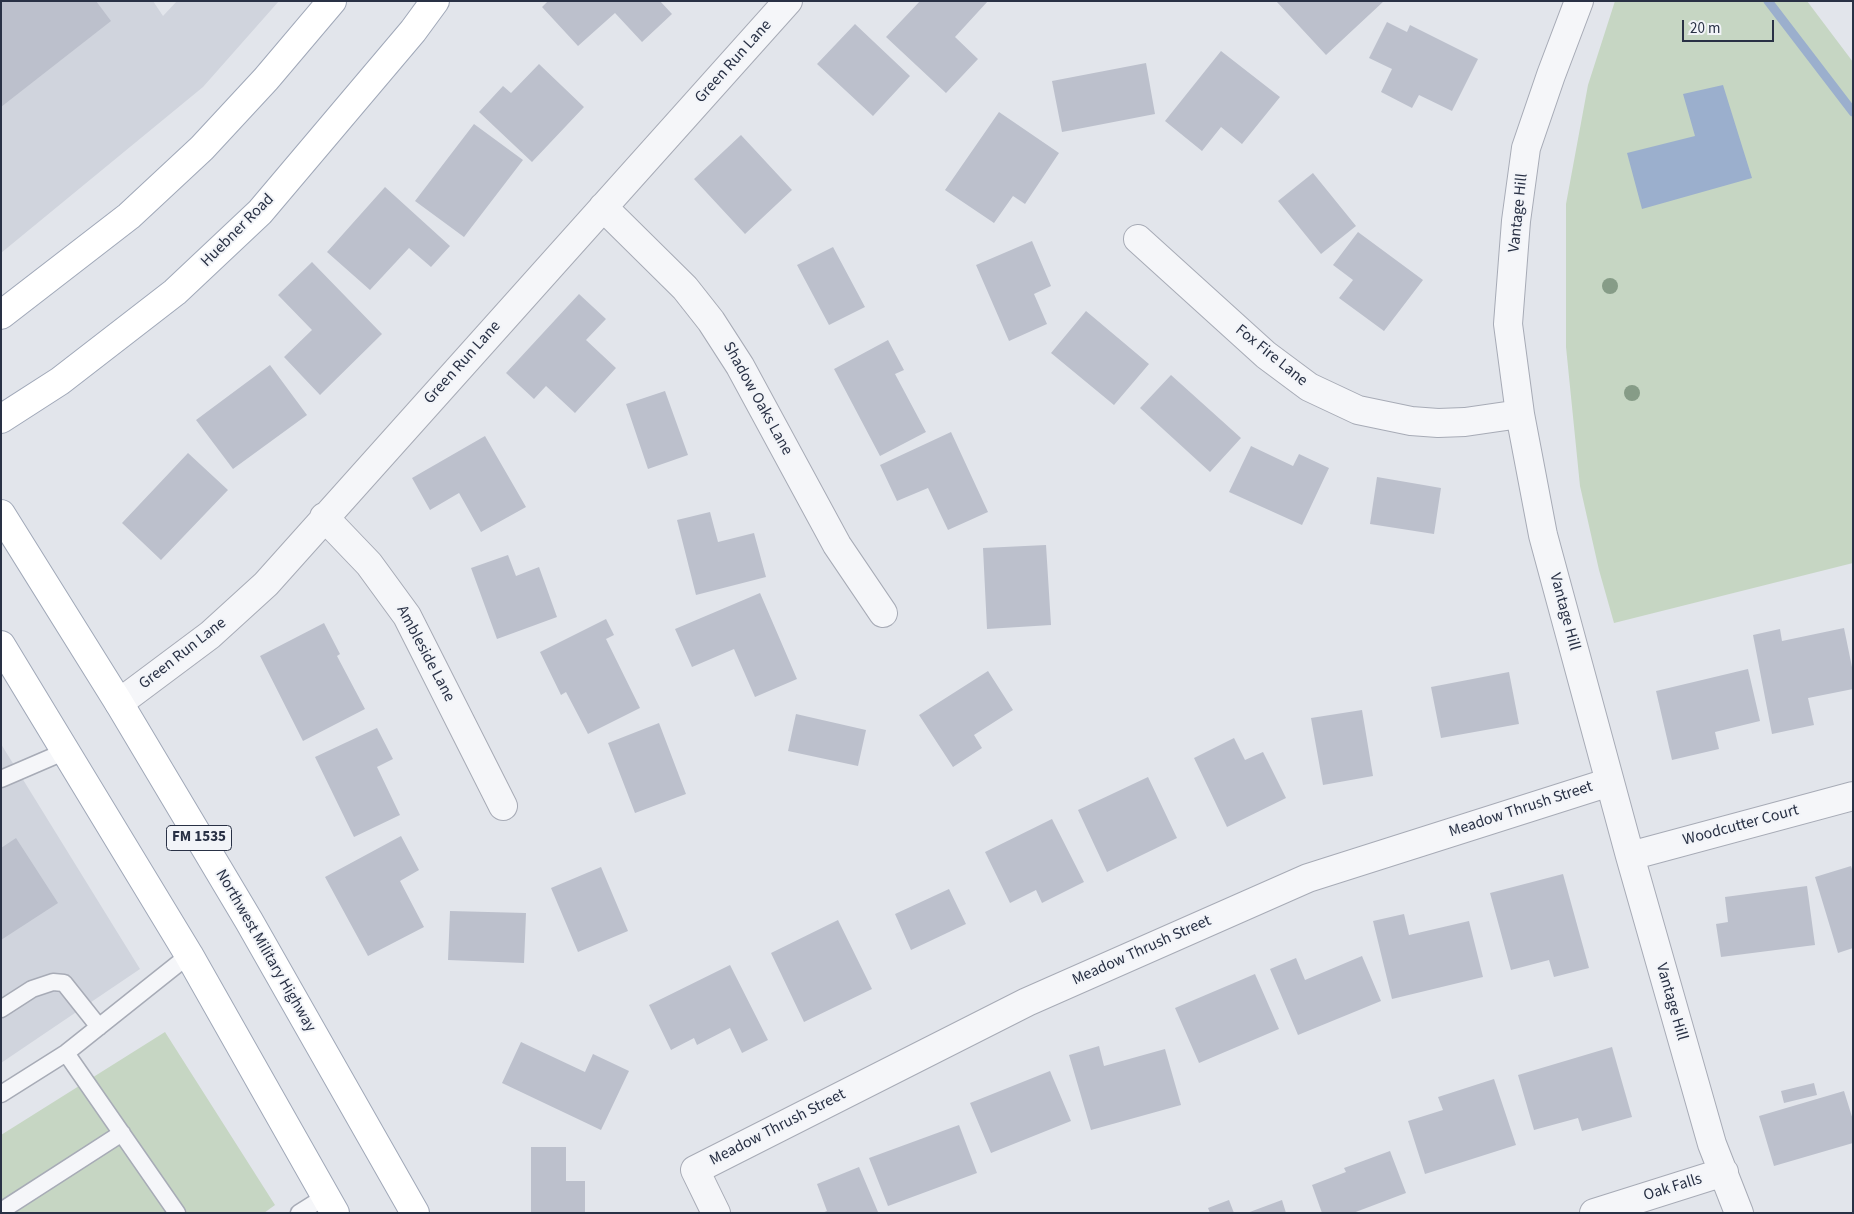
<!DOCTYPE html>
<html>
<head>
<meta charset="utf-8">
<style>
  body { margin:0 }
  #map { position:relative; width:1854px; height:1214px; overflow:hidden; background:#e2e5eb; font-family:"Source Sans 3",sans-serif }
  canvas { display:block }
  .frame { position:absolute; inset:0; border:2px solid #293145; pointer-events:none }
  .scale { position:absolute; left:1682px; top:20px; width:92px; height:22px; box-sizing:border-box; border:2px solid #293145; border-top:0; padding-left:6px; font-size:15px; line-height:18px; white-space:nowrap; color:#293145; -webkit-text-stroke:4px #f2f4f8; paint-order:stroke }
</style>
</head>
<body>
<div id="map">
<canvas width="1854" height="1214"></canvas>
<div class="frame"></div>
<div class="scale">20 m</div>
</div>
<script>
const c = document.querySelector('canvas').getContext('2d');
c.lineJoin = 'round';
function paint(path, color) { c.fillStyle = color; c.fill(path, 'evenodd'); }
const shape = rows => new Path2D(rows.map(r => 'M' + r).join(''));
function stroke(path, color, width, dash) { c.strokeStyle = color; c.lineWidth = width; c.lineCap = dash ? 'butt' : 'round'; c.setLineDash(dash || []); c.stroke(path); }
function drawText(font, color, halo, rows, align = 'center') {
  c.font = font + ' "Source Sans 3",sans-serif'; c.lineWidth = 4; c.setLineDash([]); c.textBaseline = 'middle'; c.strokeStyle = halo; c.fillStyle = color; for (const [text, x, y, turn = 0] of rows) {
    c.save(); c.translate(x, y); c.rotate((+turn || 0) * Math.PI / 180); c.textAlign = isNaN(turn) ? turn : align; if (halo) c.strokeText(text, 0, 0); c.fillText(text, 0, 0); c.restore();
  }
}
paint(shape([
  [1,1,153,1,163,16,177,1,279,1,203,87,1,253],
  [1,744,140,969,1,1063]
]), '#d0d4dd');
paint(shape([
  [1615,1,1807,1,1853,62,1853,563,1614,623,1599,570,1580,486,1566,347,1566,204,1588,85],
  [165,1032,275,1205,264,1213,1,1213,1,1135]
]), '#c6d6c3');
paint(shape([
  [1723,85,1752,178,1642,209,1627,153,1695,136,1683,94]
]), '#9bafcd');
stroke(shape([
  [1768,1,1853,112]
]), '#9bafcd', 9);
paint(shape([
  [1,1,96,1,111,21,1,107],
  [548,1,660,1,672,14,642,42,615,13,578,46,542,7],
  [920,1,988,1,955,37,978,59,946,93,886,37],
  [1276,1,1384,1,1326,55],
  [1387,22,1407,32,1410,25,1478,59,1452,111,1419,95,1412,108,1381,92,1392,69,1369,58],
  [855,24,910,76,873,116,817,64],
  [1221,51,1280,97,1242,144,1221,127,1202,151,1165,121],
  [1146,63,1155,114,1062,132,1052,81],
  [539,64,584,107,532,162,479,112,503,86,511,93],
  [999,112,1059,153,1025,204,1013,196,994,223,945,190],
  [474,124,523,160,464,237,415,201],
  [741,135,792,190,745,234,694,179],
  [1313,173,1356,226,1321,254,1278,201],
  [385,187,450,246,431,267,409,248,370,290,327,252],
  [1358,232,1423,280,1384,331,1339,298,1353,280,1333,265],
  [1032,241,1051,286,1034,294,1047,324,1009,341,976,265],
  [833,247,865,307,829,325,797,265],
  [312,262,382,334,320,395,284,357,312,330,278,295],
  [579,294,606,319,586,340,616,368,575,413,546,386,534,399,506,373],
  [1086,311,1149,364,1114,405,1051,353],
  [888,340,904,370,895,374,926,432,880,456,834,369],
  [270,365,307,415,233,469,196,420],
  [1171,375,1241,438,1210,472,1140,408],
  [665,391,688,455,648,469,626,404],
  [951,432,988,512,948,530,928,488,897,501,880,465],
  [485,436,526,507,481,532,459,493,430,510,412,478],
  [1251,446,1293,466,1299,454,1329,468,1302,525,1229,492],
  [188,453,228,490,161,560,122,523],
  [1377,477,1441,488,1434,534,1370,524],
  [710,512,718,542,754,533,766,577,696,595,677,520],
  [1046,545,1051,625,987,629,983,548],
  [508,555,516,576,539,567,557,617,497,639,471,568],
  [760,593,797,679,755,697,734,649,692,667,675,629],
  [606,619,614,635,606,639,640,708,588,734,566,692,561,695,540,652],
  [324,623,340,654,337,656,365,709,303,741,260,656],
  [1844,628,1853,672,1853,689,1808,698,1814,725,1772,734,1753,635,1780,629,1782,641],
  [1748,669,1760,721,1715,732,1719,749,1672,760,1656,691],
  [988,671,1013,710,974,735,982,748,953,767,919,715],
  [1509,672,1519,724,1441,738,1431,687],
  [1362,710,1373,776,1323,785,1311,718],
  [796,714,866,730,858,766,788,751],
  [659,723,686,794,635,813,608,743],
  [377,728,393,759,377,767,400,815,354,837,315,757],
  [1234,738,1245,760,1263,752,1286,798,1227,827,1194,758],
  [1148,777,1177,838,1107,872,1078,810],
  [1052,819,1084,882,1042,903,1036,890,1010,903,985,852],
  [401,836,419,870,400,881,424,927,368,956,325,877],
  [16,838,58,903,1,940,1,848],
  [1851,866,1853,872,1853,948,1838,953,1815,877],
  [601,867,628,931,578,952,551,888],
  [1563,874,1589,968,1554,977,1549,960,1511,970,1490,893],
  [1807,886,1815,945,1721,957,1716,924,1728,922,1725,897],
  [949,889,966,924,911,950,895,914],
  [450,911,526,913,524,963,448,960],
  [1404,914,1409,935,1469,921,1483,977,1392,999,1373,921],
  [838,920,872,989,804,1022,771,953],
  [1362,956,1381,1001,1298,1035,1270,969,1296,958,1305,980],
  [730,965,768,1040,742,1053,730,1028,697,1045,694,1038,671,1050,649,1005],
  [1255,974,1279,1029,1199,1063,1175,1008],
  [521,1042,585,1072,593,1054,629,1071,601,1130,502,1083],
  [1099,1046,1104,1066,1165,1049,1181,1105,1091,1130,1069,1055],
  [1612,1047,1632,1117,1582,1131,1578,1118,1534,1130,1518,1075],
  [1050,1071,1071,1121,991,1153,970,1103],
  [1494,1079,1516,1145,1425,1174,1408,1121,1443,1110,1438,1097],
  [1814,1083,1817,1095,1784,1103,1781,1091],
  [1844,1091,1853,1120,1853,1143,1774,1166,1759,1116],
  [959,1125,977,1173,888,1206,869,1158],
  [531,1147,566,1147,566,1181,585,1181,585,1213,531,1213],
  [1390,1151,1406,1193,1353,1213,1322,1213,1312,1185,1346,1172,1344,1168],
  [859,1167,878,1212,822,1213,827,1211,817,1184],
  [1229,1200,1234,1213,1210,1213,1208,1208],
  [1282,1200,1286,1213,1247,1213]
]), '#bcc0cc');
const lane = shape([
  [1,779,66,751],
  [1,1009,32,989,53,982,64,983,99,1027],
  [66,1053,177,1213],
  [1,1094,66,1053,189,955],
  [1,1211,122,1133],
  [299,1213,326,1196]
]);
const street = shape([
  [1579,1,1551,75,1526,148,1516,221,1508,324,1520,414,1543,535,1630,856,1712,1144,1739,1213],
  [603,207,685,288,711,321,740,366,837,545,883,613],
  [1138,239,1266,355,1309,387,1358,410,1411,421,1438,423,1465,422,1520,414],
  [324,517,369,564,407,616,503,806],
  [119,703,210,635,266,584,788,1],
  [1630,856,1853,796],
  [716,1213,695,1170,1027,1002,1308,878,1610,782],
  [1594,1213,1724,1172]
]);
const primary = shape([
  [1,315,129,216,202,148,266,79,332,1],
  [1,419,60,381,175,292,260,212,413,31,435,1],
  [1,514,119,703,249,921,415,1213],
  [1,645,189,955,335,1213]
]);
stroke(lane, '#a7abb6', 19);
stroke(street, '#a7abb6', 30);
stroke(primary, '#a0a8b8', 30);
stroke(lane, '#f5f6f9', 16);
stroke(street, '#f5f6f9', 28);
stroke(primary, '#fff', 28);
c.fillStyle = '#869c87';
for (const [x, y] of [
  [1610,286],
  [1632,393]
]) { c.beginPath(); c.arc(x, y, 8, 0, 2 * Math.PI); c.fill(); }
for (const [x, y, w] of [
  [199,838,65]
]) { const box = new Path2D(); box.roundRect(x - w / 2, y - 12.5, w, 25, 4); c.fillStyle = '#f2f4f8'; c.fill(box); stroke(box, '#293145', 1); }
drawText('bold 15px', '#293145', null, [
  ["FM 1535",199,838]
]);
drawText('16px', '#293145', '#f2f4f8', [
  ["Green Run Lane",734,62,-48],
  ["Vantage Hill",1519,213,-84],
  ["Huebner Road",238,231,-45],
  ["Fox Fire Lane",1271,356,39],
  ["Green Run Lane",463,363,-48],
  ["Shadow Oaks Lane",757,399,61],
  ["Vantage Hill",1564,612,75],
  ["Green Run Lane",183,654,-38],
  ["Ambleside Lane",425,654,62],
  ["Meadow Thrush Street",1521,810,-18],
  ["Woodcutter Court",1741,826,-15],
  ["Northwest Military Highway",265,951,60],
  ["Meadow Thrush Street",1142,951,-24],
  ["Vantage Hill",1671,1002,74],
  ["Meadow Thrush Street",778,1128,-27],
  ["Oak Falls",1673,1188,-17]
]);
</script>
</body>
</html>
